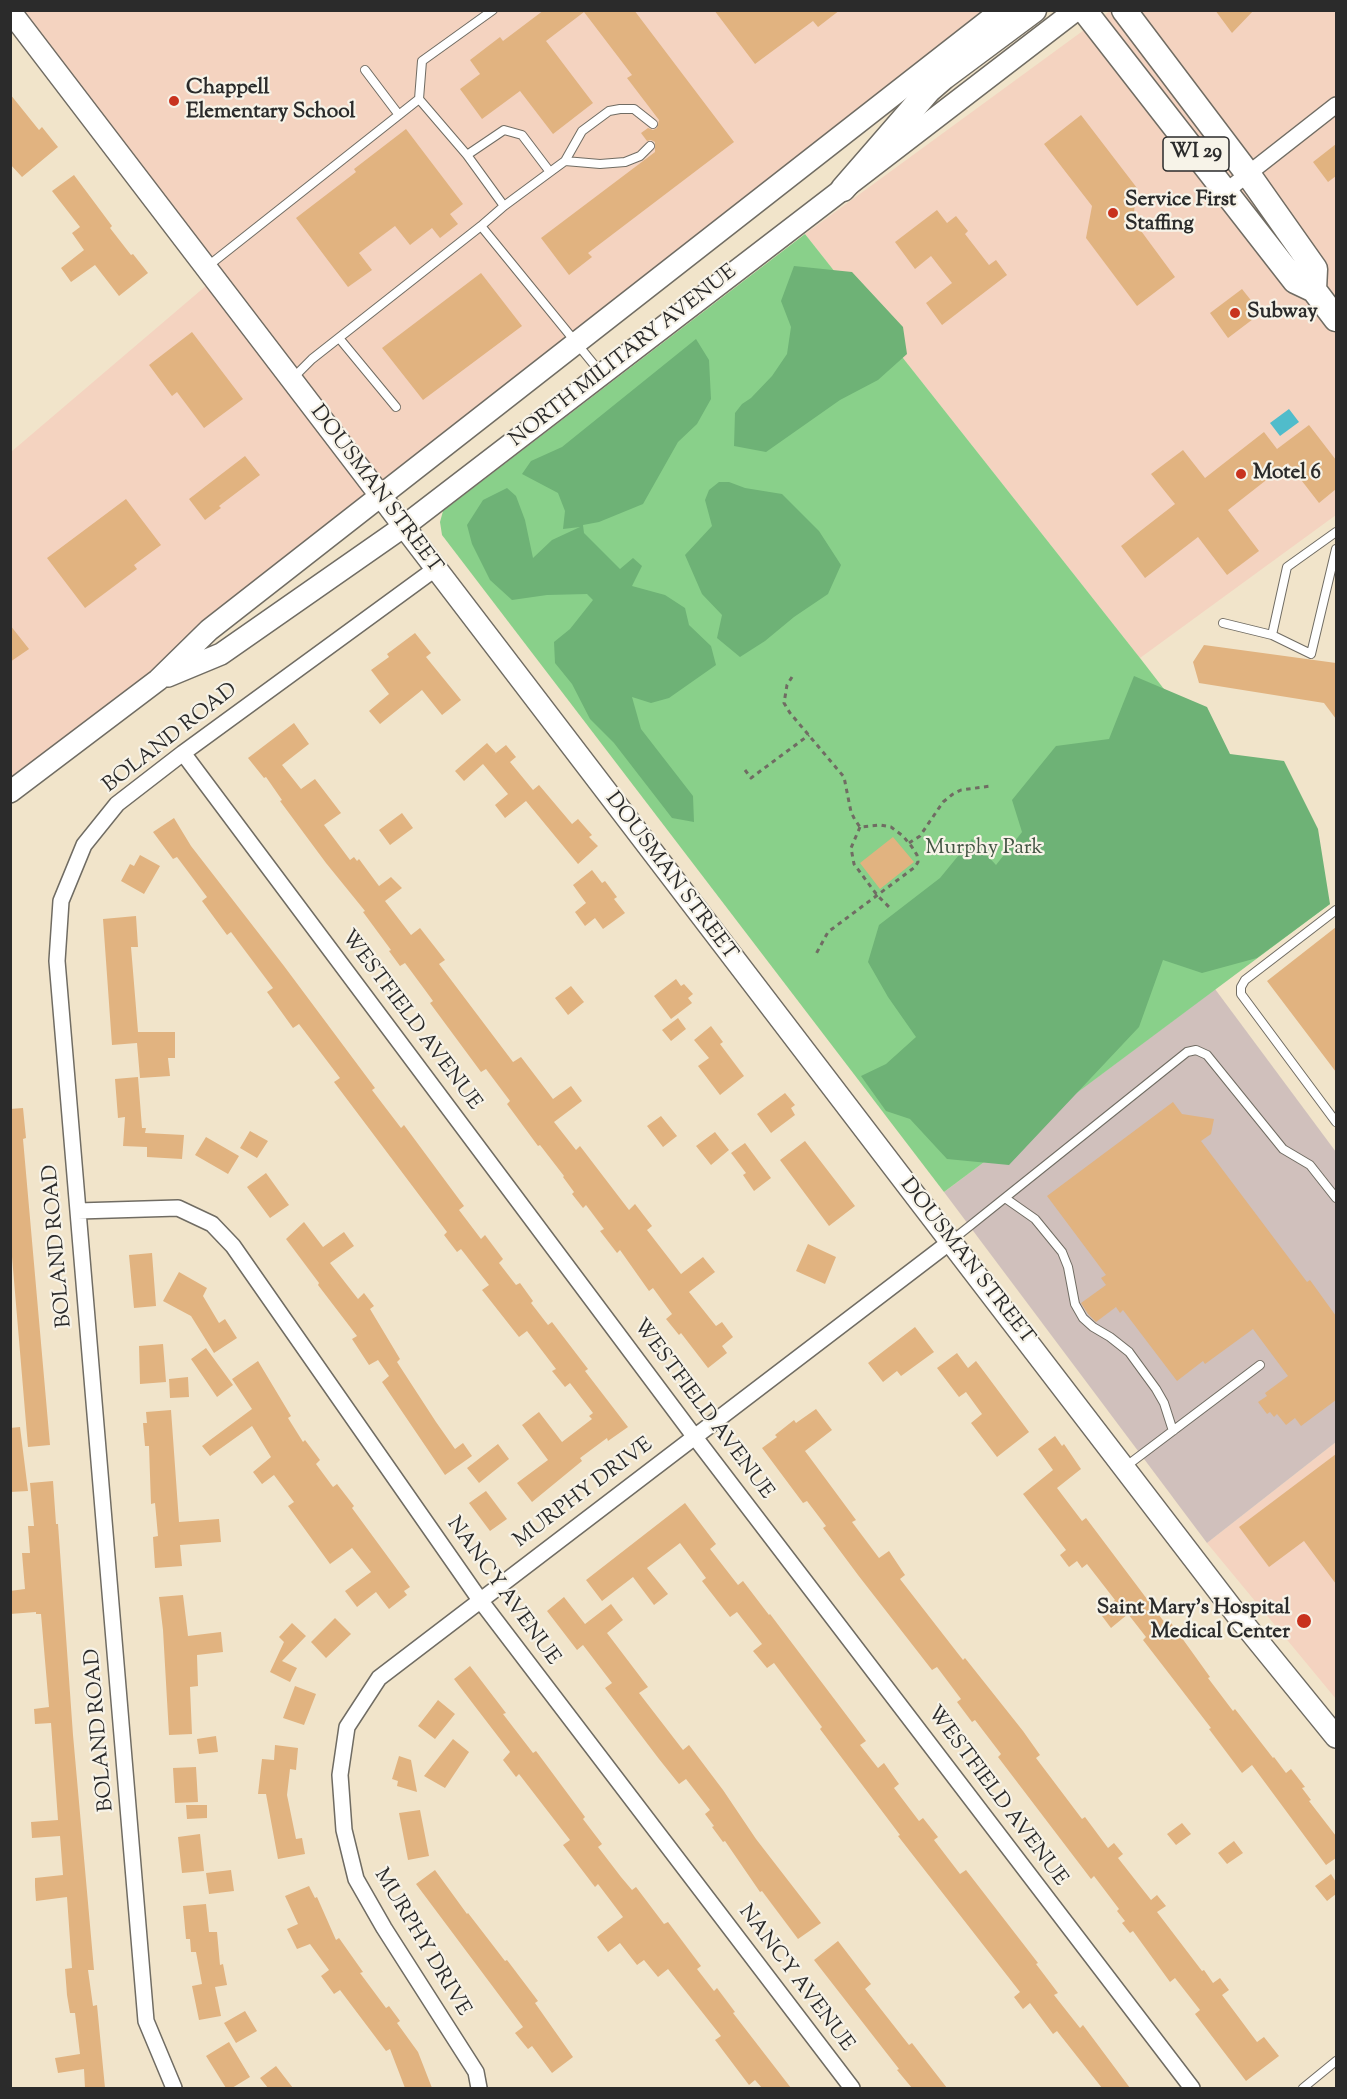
<!DOCTYPE html>
<html>
<head>
<meta charset="utf-8">
<style>
  body { margin:0 }
  #map { position:relative; width:1347px; height:2099px; overflow:hidden; background:#f1e4ca; font-family:"Sorts Mill Goudy",serif }
  canvas { display:block }
  .frame { position:absolute; inset:0; border:12px solid #2b2b2b; pointer-events:none }
</style>
</head>
<body>
<div id="map">
<canvas width="1347" height="2099"></canvas>
<div class="frame"></div>
</div>
<script>
const c = document.querySelector('canvas').getContext('2d');
c.lineJoin = 'round';
function paint(path, color) { c.fillStyle = color; c.fill(path, 'evenodd'); }
const shape = rows => new Path2D(rows.map(r => 'M' + r).join(''));
function stroke(path, color, width, dash) { c.strokeStyle = color; c.lineWidth = width; c.lineCap = dash ? 'butt' : 'round'; c.setLineDash(dash || []); c.stroke(path); }
function drawText(font, color, halo, rows, align = 'center') {
  c.font = font + ' "Sorts Mill Goudy",serif'; c.lineWidth = 4.5; c.setLineDash([]); c.textBaseline = 'middle'; c.strokeStyle = halo; c.fillStyle = color; for (const [text, x, y, turn = 0] of rows) {
    c.save(); c.translate(x, y); c.rotate((+turn || 0) * Math.PI / 180); c.textAlign = isNaN(turn) ? turn : align; if (halo) c.strokeText(text, 0, 0); c.fillText(text, 0, 0); c.restore();
  }
}
paint(shape([
  [11,11,1002,11,11,792,11,452,214,279],
  [1110,11,1336,11,1336,515,1140,658,805,234],
  [1336,1442,1336,1699,1207,1543]
]), '#f4d3c0');
paint(shape([
  [1215,989,1336,1152,1336,1442,1207,1543,944,1192]
]), '#d0c0bc');
paint(shape([
  [805,234,1140,658,1330,904,944,1192,442,535,440,522,443,511]
]), '#89d08a');
paint(shape([
  [794,266,852,272,903,327,907,354,878,380,840,400,766,452,734,446,735,413,742,404,751,398,772,376,787,354,791,327,781,301],
  [696,339,709,360,711,399,697,424,678,442,643,504,599,522,583,525,584,533,620,569,633,558,642,566,632,586,665,595,685,608,689,625,711,646,716,665,669,698,651,703,632,697,641,729,693,796,694,822,672,818,614,743,590,719,572,684,555,663,554,642,570,629,593,600,587,594,547,595,512,600,490,580,472,544,467,525,483,500,507,488,516,496,525,520,533,558,552,540,580,527,563,529,565,511,558,493,522,474,531,461,562,447],
  [719,482,729,482,745,488,782,494,819,531,841,565,828,594,794,617,765,641,740,657,717,638,722,615,702,594,685,555,712,526,705,500,709,490],
  [1134,676,1207,707,1230,754,1284,761,1318,829,1330,904,1257,958,1202,973,1163,960,1139,1027,1009,1165,947,1159,910,1119,886,1111,861,1076,886,1064,916,1037,888,997,868,962,879,925,940,878,972,839,996,865,1022,832,1012,800,1056,746,1109,739]
]), '#6eb276');
paint(shape([
  [1289,409,1299,422,1280,436,1270,423]
]), '#50bccb');
paint(shape([
  [544,10,634,10,734,142,588,253,592,257,569,275,541,238,655,152,655,142,651,140,647,141,641,133,648,128,653,130,657,128,659,120,627,78,632,75,584,12,546,41,593,103,553,134,520,91,482,119,460,89,480,74,470,60,500,37,503,41],
  [714,10,840,10,818,27,813,21,755,64],
  [1215,10,1254,10,1232,33],
  [10,94,39,130,42,127,58,147,22,177,10,164],
  [1081,115,1137,188,1133,220,1175,277,1137,306,1086,238,1092,206,1044,144],
  [406,129,463,204,450,214,458,224,440,238,432,228,410,245,395,226,359,253,372,270,348,287,296,218,356,172,354,169],
  [1336,144,1336,176,1328,182,1313,162],
  [74,175,112,226,110,228,131,255,133,254,148,273,119,296,95,265,71,282,61,268,84,250,72,233,80,227,52,191],
  [937,210,947,223,956,216,968,231,965,234,989,265,996,260,1007,275,942,325,926,303,952,283,931,256,915,269,895,242],
  [481,273,522,326,423,400,382,348],
  [1242,289,1261,313,1228,338,1210,313],
  [192,332,243,399,204,428,177,392,172,396,149,365],
  [1309,425,1336,460,1336,489,1319,503,1288,463,1228,510,1259,551,1227,575,1198,537,1145,578,1121,546,1175,504,1151,474,1183,450,1205,478,1264,432,1277,449],
  [245,456,260,475,219,506,221,508,205,520,189,499],
  [126,499,161,545,134,565,137,569,85,608,47,558],
  [10,625,29,649,10,662],
  [415,633,431,653,426,657,461,700,442,715,422,690,380,724,369,711,389,694,371,670,389,657,387,654],
  [1204,645,1336,663,1336,719,1324,703,1199,683,1193,662],
  [294,723,309,744,282,765,301,789,315,779,341,813,324,825,350,860,354,857,357,861,359,859,379,886,391,877,402,888,385,901,411,935,420,928,445,960,439,964,513,1062,521,1057,553,1099,571,1086,582,1101,554,1122,576,1150,580,1146,629,1210,635,1204,652,1226,647,1230,681,1274,703,1257,715,1272,689,1292,716,1326,722,1322,733,1337,722,1346,727,1353,708,1368,681,1333,679,1335,666,1319,672,1314,653,1288,649,1291,620,1250,617,1253,600,1231,604,1229,586,1205,583,1208,572,1194,574,1192,563,1177,564,1176,540,1145,538,1146,507,1104,510,1101,486,1069,481,1072,430,1003,433,1001,425,990,405,963,400,966,389,951,391,950,363,912,365,911,326,863,280,801,282,800,266,777,264,778,248,758],
  [487,743,496,753,492,756,506,745,516,757,510,762,533,790,539,785,572,824,578,819,592,835,589,837,598,846,578,864,526,801,505,818,495,805,508,794,483,764,464,781,455,771],
  [402,813,413,828,390,845,379,830],
  [174,818,191,846,284,966,375,1088,372,1090,401,1128,404,1125,464,1206,459,1210,481,1239,485,1235,503,1259,499,1263,516,1285,520,1283,533,1301,531,1303,548,1325,552,1322,588,1369,585,1371,628,1427,608,1441,607,1438,580,1458,582,1461,532,1502,517,1483,548,1460,522,1425,539,1412,562,1442,592,1419,589,1416,593,1413,570,1383,565,1387,552,1371,556,1369,527,1331,519,1337,482,1290,489,1285,461,1249,457,1252,444,1235,447,1232,334,1082,340,1078,299,1024,293,1028,267,992,273,988,231,932,227,935,202,901,207,897,177,857,173,859,153,832],
  [893,837,914,862,880,889,860,863],
  [140,855,160,866,144,894,121,881,130,864,134,866],
  [592,870,602,883,605,881,617,897,614,899,625,913,603,929,595,918,585,926,575,912,586,903,573,885],
  [136,916,138,947,131,947,138,1032,175,1032,175,1058,168,1058,170,1076,140,1078,137,1043,112,1045,103,919],
  [1336,927,1336,1072,1267,981],
  [676,979,681,986,684,984,693,994,688,998,692,1003,671,1019,654,996],
  [571,986,584,1002,568,1015,555,998],
  [678,1018,686,1029,671,1041,662,1030],
  [711,1026,723,1042,720,1044,744,1076,720,1095,698,1066,709,1058,694,1040],
  [138,1077,142,1128,146,1128,145,1133,184,1135,182,1159,147,1157,147,1147,123,1146,125,1117,118,1118,115,1079],
  [785,1093,795,1105,791,1108,795,1115,771,1133,757,1114],
  [1173,1102,1182,1114,1214,1119,1211,1134,1201,1141,1307,1282,1310,1280,1336,1316,1336,1400,1301,1426,1295,1418,1286,1425,1277,1414,1274,1417,1270,1412,1267,1414,1258,1402,1267,1396,1265,1393,1288,1376,1253,1329,1205,1364,1203,1361,1177,1381,1123,1310,1120,1313,1116,1307,1096,1322,1088,1314,1081,1303,1106,1285,1101,1278,1106,1275,1047,1196],
  [23,1108,26,1138,23,1139,50,1445,28,1447,10,1233,10,1109],
  [661,1116,677,1136,663,1147,647,1126],
  [250,1131,268,1141,257,1158,240,1148],
  [715,1132,729,1150,711,1165,696,1146],
  [206,1137,239,1156,228,1174,195,1155],
  [805,1141,855,1206,829,1226,780,1160],
  [745,1143,771,1178,754,1191,743,1175,746,1173,731,1153],
  [266,1173,289,1205,270,1218,247,1187],
  [304,1222,323,1247,344,1232,354,1246,330,1263,358,1299,364,1293,374,1306,370,1309,400,1359,397,1362,436,1422,455,1449,463,1443,472,1456,445,1475,382,1382,389,1376,378,1360,369,1365,352,1339,357,1336,318,1285,319,1283,286,1239],
  [808,1244,836,1257,825,1284,796,1271],
  [152,1253,156,1306,134,1308,129,1255],
  [179,1272,207,1288,203,1296,219,1323,225,1319,237,1338,214,1353,191,1316,163,1301],
  [915,1327,934,1352,901,1376,897,1371,883,1382,868,1363],
  [163,1344,166,1382,140,1384,139,1346],
  [206,1348,233,1385,217,1397,191,1359],
  [957,1353,968,1368,976,1361,1029,1432,997,1457,971,1423,982,1414,966,1392,959,1397,937,1368],
  [258,1361,291,1416,288,1418,303,1442,305,1440,320,1460,316,1464,333,1487,337,1484,354,1506,352,1508,410,1587,404,1591,407,1595,389,1609,376,1592,357,1607,345,1591,371,1572,352,1548,330,1564,288,1506,294,1502,274,1475,262,1484,253,1472,271,1457,252,1426,210,1456,202,1446,252,1409,232,1379],
  [188,1377,189,1397,170,1398,169,1379],
  [816,1409,832,1430,805,1451,856,1520,852,1522,879,1558,889,1551,905,1575,900,1579,963,1660,965,1658,1023,1731,1040,1755,1036,1758,1082,1819,1085,1817,1108,1848,1114,1843,1123,1854,1118,1858,1151,1900,1157,1895,1166,1906,1157,1912,1202,1971,1204,1970,1213,1983,1220,1978,1229,1990,1222,1995,1257,2042,1264,2037,1279,2056,1246,2081,1195,2014,1200,2010,1175,1978,1170,1982,1133,1931,1130,1933,1122,1923,1125,1921,1117,1911,1119,1909,1094,1876,1091,1879,998,1757,1001,1754,975,1720,972,1722,957,1702,961,1699,937,1667,932,1670,858,1575,823,1528,826,1526,807,1501,803,1503,762,1448,777,1437,775,1435,794,1420,796,1423],
  [171,1410,179,1522,219,1519,221,1542,180,1545,182,1566,155,1568,153,1537,158,1536,155,1503,151,1504,149,1446,145,1446,143,1423,147,1423,146,1412],
  [20,1427,28,1491,10,1492,10,1428],
  [1055,1436,1062,1446,1064,1444,1081,1469,1057,1488,1082,1521,1086,1518,1165,1623,1169,1620,1210,1677,1208,1678,1233,1711,1235,1709,1273,1758,1274,1757,1286,1773,1291,1769,1305,1787,1302,1788,1311,1800,1309,1801,1336,1836,1336,1858,1326,1865,1252,1765,1242,1773,1209,1729,1211,1728,1143,1640,1146,1637,1128,1614,1111,1628,1099,1612,1115,1600,1087,1564,1082,1568,1077,1561,1069,1567,1060,1555,1066,1550,1023,1494,1053,1470,1038,1449],
  [498,1444,509,1459,479,1483,467,1468],
  [1336,1454,1336,1584,1304,1541,1269,1567,1239,1527],
  [53,1481,56,1524,58,1524,73,1735,94,1970,88,1970,93,2006,97,2005,105,2088,85,2088,84,2069,58,2073,55,2058,80,2054,75,2013,70,2013,67,1995,65,1969,72,1968,67,1897,36,1901,35,1886,35,1878,63,1875,60,1836,32,1838,31,1822,58,1820,51,1723,35,1724,34,1709,49,1707,41,1614,36,1614,36,1612,10,1614,10,1591,25,1589,22,1553,30,1553,28,1526,34,1526,30,1483],
  [486,1491,507,1519,490,1531,469,1503],
  [685,1503,716,1544,710,1549,738,1585,743,1581,769,1615,770,1614,866,1741,860,1745,878,1768,884,1763,899,1784,894,1788,919,1821,923,1818,938,1837,934,1840,960,1874,966,1870,1038,1963,1036,1964,1058,1993,1054,1995,1080,2028,1083,2025,1130,2088,1102,2088,1057,2031,1053,2034,1030,2003,1023,2009,1014,1997,1020,1992,898,1836,900,1835,820,1729,822,1727,774,1663,767,1668,753,1651,762,1644,737,1612,730,1617,702,1581,706,1578,680,1543,647,1568,668,1594,654,1605,633,1577,602,1601,586,1580],
  [183,1595,188,1636,221,1632,223,1652,197,1655,198,1686,190,1687,192,1734,169,1735,163,1630,159,1597],
  [564,1597,585,1624,611,1604,623,1620,607,1633,648,1687,639,1693,683,1750,689,1745,723,1790,756,1839,821,1923,798,1939,762,1891,760,1892,725,1841,723,1842,712,1827,714,1826,705,1814,710,1810,686,1779,679,1784,659,1759,605,1688,612,1683,583,1645,577,1650,547,1611],
  [335,1618,351,1634,326,1658,311,1642],
  [292,1623,306,1636,282,1661,297,1668,290,1682,270,1672,284,1642,279,1637],
  [470,1666,506,1713,503,1714,533,1753,536,1751,585,1817,583,1819,602,1844,598,1847,621,1877,632,1890,636,1887,664,1924,668,1922,701,1966,697,1969,714,1991,717,1988,735,2012,733,2013,791,2088,762,2088,755,2080,749,2085,715,2040,721,2036,668,1969,658,1977,644,1960,637,1965,620,1943,608,1952,597,1937,623,1917,598,1884,595,1887,563,1845,570,1840,519,1774,516,1777,503,1760,510,1752,454,1679],
  [295,1686,316,1694,304,1725,283,1718],
  [438,1700,455,1714,435,1739,418,1726],
  [216,1736,218,1752,199,1754,197,1739],
  [453,1739,469,1752,445,1788,424,1776],
  [275,1745,298,1748,296,1770,290,1769,287,1795,296,1839,302,1838,305,1854,278,1859,266,1794,258,1794,262,1759,274,1760],
  [399,1756,411,1760,417,1792,397,1786,398,1781,392,1779],
  [196,1767,198,1802,175,1803,173,1768],
  [186,1805,207,1805,207,1818,187,1819],
  [420,1810,429,1856,408,1860,399,1813],
  [1182,1823,1191,1834,1176,1845,1167,1834],
  [200,1834,204,1871,182,1873,178,1837],
  [1234,1841,1243,1853,1227,1864,1218,1853],
  [231,1870,234,1891,209,1894,206,1873],
  [435,1870,467,1914,468,1913,505,1961,507,1960,538,2001,535,2003,573,2057,552,2073,532,2046,528,2049,515,2033,523,2027,416,1884],
  [1331,1874,1336,1882,1336,1894,1327,1901,1315,1886],
  [309,1886,315,1898,317,1897,336,1940,339,1938,363,1972,360,1973,386,2008,389,2006,400,2021,397,2023,418,2052,432,2088,405,2088,390,2049,386,2051,340,1990,334,1994,321,1976,329,1970,310,1944,297,1949,287,1929,298,1924,285,1896],
  [206,1904,209,1932,217,1932,220,1965,223,1964,227,1985,215,1987,221,2016,199,2020,192,1986,202,1984,196,1952,191,1952,190,1939,186,1939,183,1906],
  [838,1941,871,1984,865,1989,909,2045,912,2043,947,2088,912,2088,897,2070,899,2069,814,1960],
  [245,2011,257,2031,236,2043,224,2023],
  [229,2042,250,2077,232,2088,226,2088,206,2056],
  [276,2066,293,2088,268,2088,260,2078]
]), '#e1b380');
const lane = shape([
  [365,70,399,115],
  [419,99,422,61,493,10],
  [467,155,504,130,522,135,550,172,504,206],
  [565,161,600,164,625,162,640,156,650,146],
  [550,172,565,161,582,131,609,111,620,109,634,109,653,124],
  [208,266,419,99,467,155,504,206,481,226],
  [339,338,396,407],
  [292,379,312,359,481,226,600,372],
  [1336,532,1287,567,1272,635,1311,654,1336,549],
  [1223,623,1272,635],
  [1336,910,1245,980,1241,987,1241,994,1336,1122],
  [1005,1198,1035,1219,1062,1252,1068,1267,1075,1304,1083,1318,1093,1327,1110,1337,1129,1352,1156,1389,1164,1403,1173,1431],
  [951,1241,1187,1052,1196,1050,1207,1055,1283,1149,1310,1165,1336,1198],
  [1125,1467,1260,1365],
  [1303,2088,1336,2061]
]);
const street = shape([
  [1225,192,1336,105],
  [183,753,694,1436,1192,2088],
  [78,1211,178,1208,212,1224,233,1246,480,1600,852,2088],
  [174,2088,146,2021,57,961,61,901,84,845,117,804,183,753,435,569],
  [479,2088,476,2072,384,1928,356,1879,344,1830,340,1775,347,1727,379,1678,950,1242]
]);
const secondary = shape([
  [10,11,924,1207,1240,1619,1336,1737],
  [168,676,221,654,403,527,1076,10],
  [10,792,158,680,209,630,1002,10]
]);
const primary = shape([
  [1084,10,1295,281,1314,290,1336,319],
  [1124,10,1248,174,1315,269,1314,290],
  [843,189,929,90,944,77,1034,10]
]);
stroke(lane, '#706c63', 10);
stroke(street, '#706c63', 18);
stroke(secondary, '#706c63', 24);
stroke(primary, '#706c63', 27);
stroke(shape([
  [792,677,787,685,784,703,790,713,844,777,851,812,855,820,860,827,880,825,891,827,903,836,912,847,917,855,918,862,915,867,828,932,816,954],
  [745,770,751,778,809,735],
  [860,827,851,848,854,864,877,895,892,910],
  [909,843,920,836,943,802,953,794,961,790,991,786]
]), '#706c63', 3, [4.5, 4.5]);
stroke(lane, '#fff', 8);
stroke(street, '#fff', 15);
stroke(secondary, '#fff', 21);
stroke(primary, '#fff', 24);
for (const [x, y, r, color] of [
  [174,101,6,"#c8321e"],
  [1113,213,6,"#c8321e"],
  [1235,313,6,"#c8321e"],
  [1241,474,6,"#c8321e"],
  [1304,1621,8,"#c8321e"]
]) { const dot = new Path2D(); dot.arc(x, y, r, 0, 2 * Math.PI); c.fillStyle = color; c.fill(dot); stroke(dot, '#f7f3e8', 2); }
for (const [x, y, w] of [
  [1196,154,66]
]) { const box = new Path2D(); box.roundRect(x - w / 2, y - 17, w, 34, 4.5); c.fillStyle = '#f7f3e8'; c.fill(box); stroke(box, '#2b2b2b', 1.5); }
drawText('bold 20px', '#2b2b2b', null, [
  ["WI 29",1196,154]
]);
drawText('bold 21px', '#2b2b2b', '#f7f3e8', [
  ["Chappell",186,89],
  ["Elementary School",186,113],
  ["Service First",1125,201],
  ["Staffing",1125,225],
  ["Subway",1247,313],
  ["Motel 6",1253,474],
  ["Saint Mary's Hospital",1290,1609,"right"],
  ["Medical Center",1290,1633,"right"]
], 'left');
drawText('21px', '#2b2b2b', '#f7f3e8', [
  ["NORTH MILITARY AVENUE",624,357,-38],
  ["DOUSMAN STREET",375,490,53],
  ["BOLAND ROAD",171,739,-38],
  ["DOUSMAN STREET",670,877,53],
  ["WESTFIELD AVENUE",410,1021,53],
  ["BOLAND ROAD",59,1246,-95],
  ["DOUSMAN STREET",966,1262,52],
  ["WESTFIELD AVENUE",702,1410,53],
  ["MURPHY DRIVE",584,1494,-37],
  ["NANCY AVENUE",502,1592,54],
  ["BOLAND ROAD",101,1730,-95],
  ["WESTFIELD AVENUE",996,1797,53],
  ["MURPHY DRIVE",421,1943,59],
  ["NANCY AVENUE",795,1979,53]
]);
drawText('21px', '#425443', '#f7f3e8', [
  ["Murphy Park",984,849]
]);
</script>
</body>
</html>
